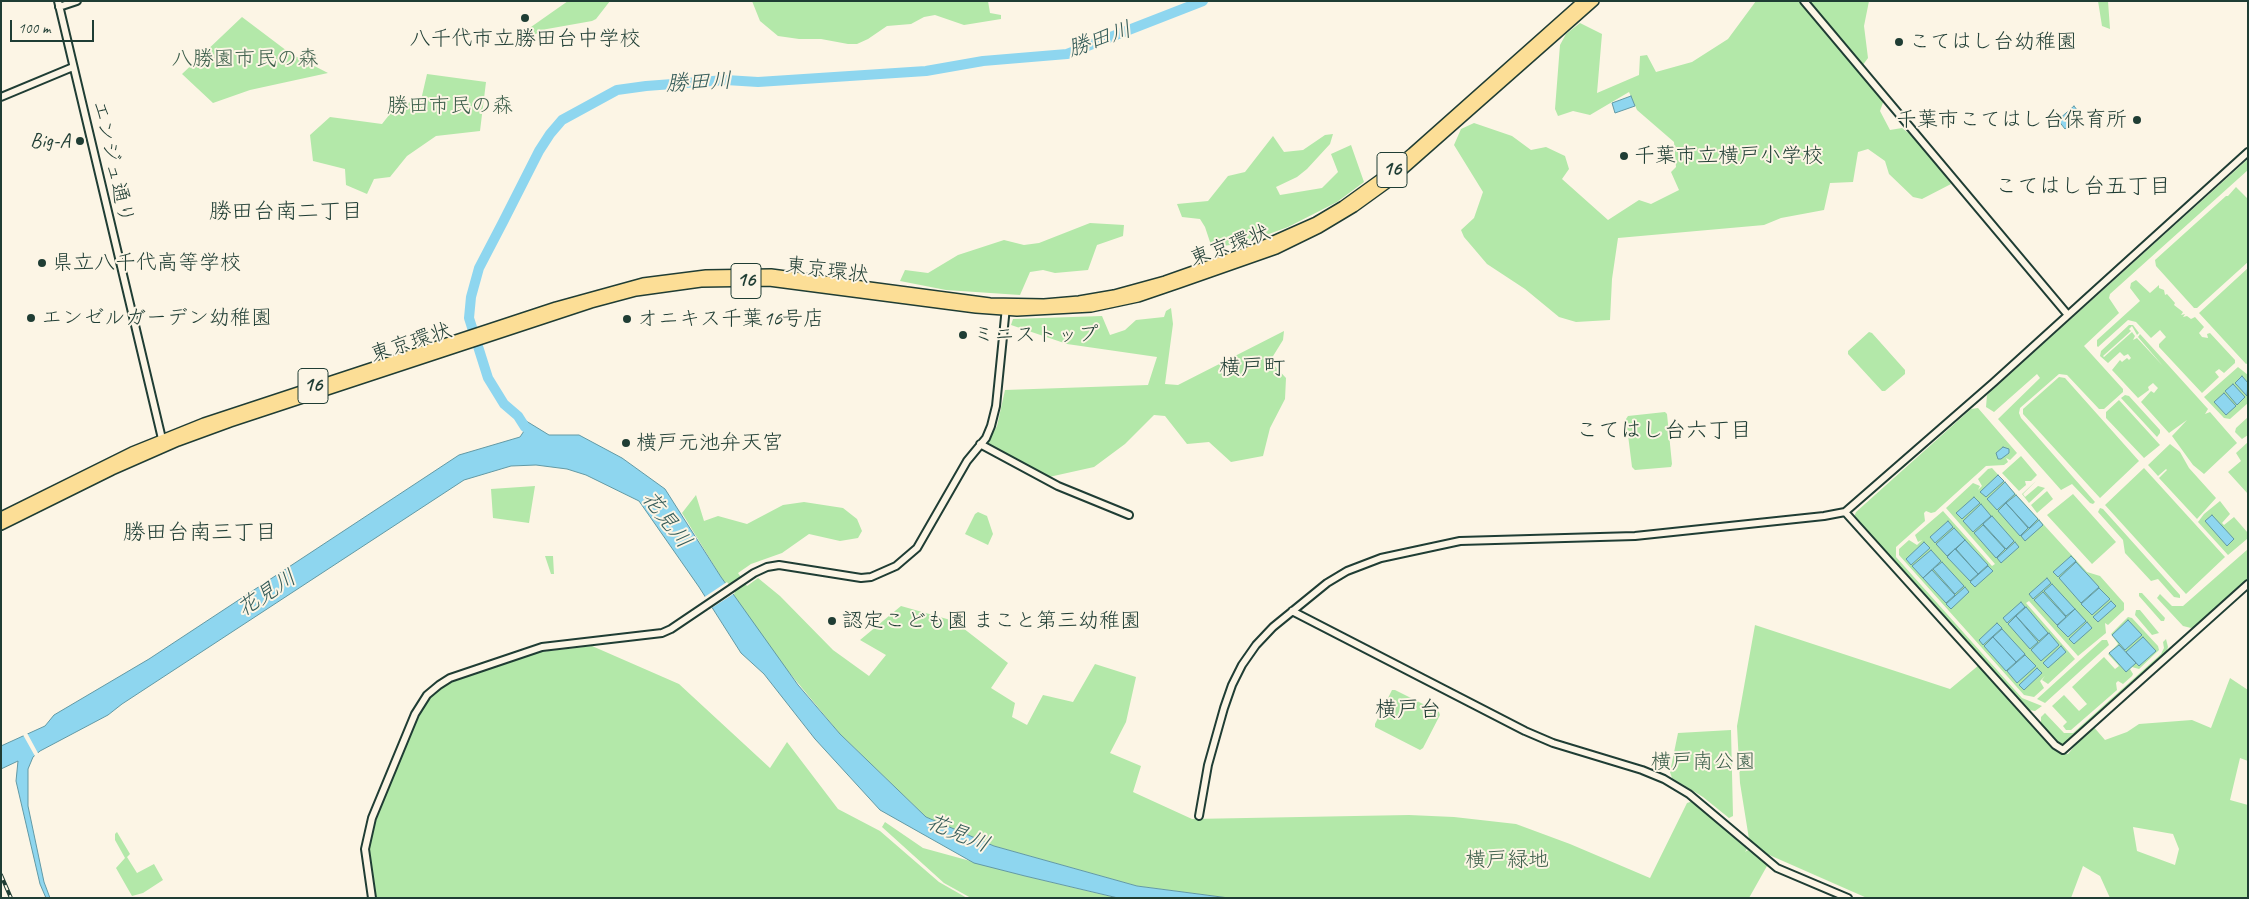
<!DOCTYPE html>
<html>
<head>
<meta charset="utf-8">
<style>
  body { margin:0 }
  #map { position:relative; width:2249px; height:899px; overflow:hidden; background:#fcf5e5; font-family:Caveat,sans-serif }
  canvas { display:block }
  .frame { position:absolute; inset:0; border:2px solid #1f3d34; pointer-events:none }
  .scale { position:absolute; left:10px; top:20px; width:84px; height:22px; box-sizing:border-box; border:2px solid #1f3d34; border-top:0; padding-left:6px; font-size:15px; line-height:18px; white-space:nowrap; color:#1f3d34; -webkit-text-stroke:4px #fcf5e5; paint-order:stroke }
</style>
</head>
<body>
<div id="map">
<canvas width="2249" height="899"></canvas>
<div class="frame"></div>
<div class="scale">100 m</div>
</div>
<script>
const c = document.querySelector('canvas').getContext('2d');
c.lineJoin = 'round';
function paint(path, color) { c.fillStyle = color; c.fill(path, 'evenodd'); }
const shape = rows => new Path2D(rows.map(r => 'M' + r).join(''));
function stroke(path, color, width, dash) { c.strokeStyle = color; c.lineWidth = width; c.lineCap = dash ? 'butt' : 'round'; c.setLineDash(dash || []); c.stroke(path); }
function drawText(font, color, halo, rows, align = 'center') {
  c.font = font + ' Caveat,"Klee One",sans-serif'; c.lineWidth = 4; c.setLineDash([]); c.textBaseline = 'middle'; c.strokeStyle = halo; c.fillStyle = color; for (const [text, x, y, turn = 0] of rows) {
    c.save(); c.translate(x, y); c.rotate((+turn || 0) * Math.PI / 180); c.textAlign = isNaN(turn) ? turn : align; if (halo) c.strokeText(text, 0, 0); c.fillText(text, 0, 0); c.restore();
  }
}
paint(shape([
  [568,1,610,1,596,19,592,21,547,29,524,39,521,34],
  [752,1,988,1,990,13,1001,15,1001,19,964,25,935,15,924,17,911,24,887,26,868,39,857,44,848,44,821,39,799,39,778,36,760,21],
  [1756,1,1869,1,1864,26,1868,58,1859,70,1885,97,1880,111,1890,130,1902,128,1919,141,1951,184,1922,199,1913,197,1889,174,1885,161,1868,149,1858,152,1853,182,1830,183,1824,210,1781,218,1764,225,1618,238,1612,279,1610,320,1576,322,1559,317,1525,289,1487,264,1464,237,1461,230,1474,218,1483,192,1454,145,1461,129,1474,123,1512,136,1531,150,1546,147,1565,156,1569,169,1562,179,1608,220,1639,200,1651,204,1679,190,1671,172,1676,167,1674,142,1637,110,1629,92,1590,115,1573,111,1558,116,1555,109,1560,45,1566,34,1580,23,1602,34,1597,93,1639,75,1640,56,1647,55,1656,72,1692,62,1728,39],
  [2098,1,2108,1,2110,29,2102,26],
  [242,17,291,54,328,73,250,90,213,103,182,74],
  [427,74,486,82,480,131,436,136,407,156,390,177,374,179,367,194,346,185,345,169,313,161,310,135,330,117,382,124,397,105,421,100],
  [1333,134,1330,144,1307,169,1297,177,1276,187,1280,195,1322,188,1338,172,1331,154,1351,145,1364,182,1337,202,1288,227,1247,242,1212,248,1205,227,1200,219,1182,217,1177,204,1208,201,1228,176,1245,172,1273,136,1284,152,1303,150,1325,135],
  [2248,159,2248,170,2110,294,2109,298,2119,313,2084,346,2123,389,2123,392,2104,409,2099,409,2067,375,2059,374,2020,408,2019,413,2021,418,2095,502,2093,504,2090,503,2072,484,2061,490,1998,419,2040,378,2037,374,1994,412,1986,407,1987,395],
  [2236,187,2248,199,2248,262,2197,308,2194,308,2156,266,2155,260,2226,196,2228,196],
  [1090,223,1124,225,1123,236,1097,245,1088,270,1055,273,1043,270,1030,272,1020,295,946,290,900,281,905,270,928,273,958,255,1004,240,1024,245,1039,243],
  [2248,268,2248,363,2246,364,2199,313],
  [2136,280,2150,293,2159,285,2159,288,2164,290,2165,295,2167,294,2175,303,2174,305,2183,312,2181,315,2185,314,2183,317,2187,316,2191,319,2195,317,2204,327,2199,333,2202,337,2208,338,2207,334,2210,333,2235,360,2235,363,2224,373,2219,369,2215,372,2219,377,2202,393,2159,347,2159,344,2166,337,2160,330,2151,338,2136,322,2128,320,2098,347,2097,346,2097,340,2140,301,2130,288,2131,283],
  [1171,308,1173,324,1165,384,1178,385,1284,331,1283,340,1270,361,1286,378,1285,399,1270,428,1263,456,1231,462,1209,442,1187,444,1165,416,1154,415,1125,444,1094,467,1049,477,987,443,997,426,1005,390,1148,385,1157,357,1067,344,1011,325,1013,319,1102,316,1110,335,1125,330,1136,320,1164,317,1166,311],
  [2129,325,2133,325,2139,333,2137,335,2132,326,2129,329,2131,331,2103,356,2104,357,2132,332,2135,336,2133,340,2137,338,2163,366,2138,337,2140,334,2208,409,2205,414,2210,412,2237,443,2204,474,2193,465,2172,436,2187,420,2169,433,2141,402,2151,391,2154,393,2158,388,2153,383,2148,387,2149,390,2138,398,2112,370,2120,360,2122,362,2127,358,2129,360,2131,358,2128,354,2124,356,2120,352,2108,363,2100,356,2101,351],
  [1869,332,1872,333,1905,370,1905,374,1885,391,1882,391,1848,354,1848,351],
  [2238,367,2248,375,2248,403,2230,419,2224,418,2204,397],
  [2059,377,2065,378,2139,461,2100,498,2023,414,2023,409],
  [2125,395,2129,396,2160,430,2160,433,2157,437,2121,398],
  [2119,400,2160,445,2144,458,2106,418,2106,412],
  [1978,408,2017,453,2010,460,2006,458,2008,462,2004,465,1986,466,1935,512,1931,513,1926,511,1924,513,1925,521,1896,547,1896,557,2022,698,2042,706,2035,711,2029,710,1854,517,1856,512,1971,409],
  [1665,412,1667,414,1672,464,1671,467,1635,470,1632,467,1626,419,1628,416],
  [2248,417,2248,435,2242,439,2235,432,2236,428],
  [2248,442,2248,494,2228,472,2241,461,2236,453],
  [2170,444,2180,452,2189,468,2216,498,2197,519,2159,478,2167,470,2166,469,2158,476,2148,465],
  [2021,456,2037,475,2031,481,2025,481,2026,485,2019,491,2002,473],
  [1992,468,2087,572,2100,576,2124,603,2124,610,2108,625,2105,623,2106,633,2078,656,2029,601,2026,603,2075,659,2048,684,2042,680,2045,676,2040,681,2044,688,2034,697,2024,695,1899,555,1899,549,1909,540,1917,545,1922,540,1918,542,1915,535,1943,511,1992,566,1995,564,1946,508,1973,483,1980,486,1978,490,1982,486,1978,479,1988,469],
  [2144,468,2225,557,2186,594,2105,505],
  [2036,481,2023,494,2025,497,2038,486,2045,488,2029,503,2022,494],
  [535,486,529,523,493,518,491,489],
  [2047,491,2053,499,2037,513,2031,505],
  [2073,494,2116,542,2092,564,2047,515],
  [696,495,704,521,718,516,747,524,783,505,804,502,843,508,857,519,862,531,858,538,840,541,809,534,782,553,751,564,738,573,747,586,758,578,780,596,833,650,869,676,886,655,860,640,901,606,954,621,1008,663,991,688,1015,703,1012,717,1027,725,1043,695,1073,702,1095,664,1136,677,1126,722,1110,753,1141,766,1133,792,1192,819,1409,815,1454,817,1516,824,1570,844,1650,878,1687,803,1693,801,1747,849,1745,852,1748,850,1758,856,1767,866,1749,898,1229,898,1137,886,994,846,926,817,840,734,778,659,721,577,682,513],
  [2220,501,2230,514,2222,523,2224,525,2234,517,2248,533,2247,539,2228,555,2198,522,2204,514],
  [2100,508,2103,509,2180,595,2180,598,2174,597,2158,579,2151,581,2125,553,2123,540,2098,512],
  [978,512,987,516,993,534,988,545,965,534,975,514],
  [2248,549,2248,580,2196,626,2191,628,2183,626,2157,598,2160,594,2172,606,2183,606],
  [545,556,553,556,554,574,551,574],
  [2139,593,2142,593,2165,618,2164,621,2161,621,2139,596],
  [2136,610,2140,610,2159,633,2152,635,2135,615],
  [2128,617,2132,618,2158,646,2159,650,2139,669,2132,667,2130,669,2133,674,2132,676,2123,684,2118,681,2116,683,2117,690,2071,730,2066,730,2063,726,2067,722,2052,706,2064,695,2079,711,2087,704,2072,687,2104,657,2115,669,2119,666,2108,654,2118,644,2111,634],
  [1755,625,1950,689,1979,665,2059,752,2068,754,2092,725,2105,740,2127,732,2139,724,2192,720,2211,728,2230,678,2248,690,2248,761,2240,758,2230,800,2248,805,2248,898,2110,898,2100,876,2083,866,2071,898,1867,898,1767,854,1749,839,1740,783,1737,726],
  [2133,827,2173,834,2179,849,2175,865,2137,851],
  [2166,639,2168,647,2166,653,2065,744,2059,744,2041,724,2041,717,2045,713,2064,733,2073,733,2161,654,2164,648,2163,642],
  [2102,640,2107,640,2109,645,2045,703,2037,699],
  [592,646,679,684,770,768,787,742,838,809,880,831,939,882,967,898,375,898,368,852,373,826,418,715,430,697,441,688,461,677,540,652],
  [1392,690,1395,690,1439,712,1440,715,1423,748,1420,750,1375,727,1375,724],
  [1731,730,1733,816,1729,818,1703,797,1672,778,1670,772,1678,733],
  [885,822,923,848,1025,876,1117,898,971,898,944,883,882,827],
  [117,832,130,854,127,857,137,873,154,864,163,880,143,893,132,896,116,868,125,858,115,840,115,834]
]), '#b3e8a9');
const water = shape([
  [1631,96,1635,106,1615,113,1612,103,1631,96],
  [2074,106,2081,115,2065,129,2058,120,2074,106],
  [2242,376,2248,383,2247,396,2235,383,2242,376],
  [2233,384,2245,397,2237,405,2225,391,2233,384],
  [2224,393,2236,406,2226,415,2214,402,2224,393],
  [518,416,549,435,579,435,622,458,665,489,721,577,798,685,840,734,926,817,994,846,1137,886,1229,898,1118,898,1025,876,974,863,880,810,815,739,764,674,741,653,699,587,639,501,586,475,567,469,536,465,511,466,464,480,122,704,108,715,40,751,33,757,28,769,28,806,44,882,50,898,46,898,40,884,16,781,18,761,1,769,1,746,45,726,54,715,149,659,459,455,520,437,524,431,518,416],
  [2003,447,2009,449,2009,453,2001,459,1998,459,1996,453,2003,447],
  [1998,475,2004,481,1986,497,1980,492,1998,475],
  [2005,482,2015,494,1997,510,1987,499,2005,482],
  [2016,495,2038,519,2029,528,2006,503,2016,495],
  [1974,497,1980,503,1962,519,1956,513,1974,497],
  [2006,503,2028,528,2020,536,1998,511,2006,503],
  [1981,504,1991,516,1973,532,1963,521,1981,504],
  [2212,515,2234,539,2227,546,2205,521,2212,515],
  [1992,516,2014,541,2006,549,1983,524,1992,516],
  [2039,520,2043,525,2025,541,2021,536,2039,520],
  [1948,521,1953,527,1935,543,1930,537,1948,521],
  [1983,525,2005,549,1996,558,1974,533,1983,525],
  [1954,528,1965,540,1947,556,1936,544,1954,528],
  [1965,540,1988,565,1978,574,1956,549,1965,540],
  [1924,542,1930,548,1911,565,1906,559,1924,542],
  [2015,542,2019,547,2001,563,1997,558,2015,542],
  [1955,549,1978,574,1970,581,1947,557,1955,549],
  [1931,550,1941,561,1923,578,1912,566,1931,550],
  [2071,556,2076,561,2058,577,2053,572,2071,556],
  [1942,562,1964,586,1955,594,1933,569,1942,562],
  [2076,562,2099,587,2081,603,2059,578,2076,562],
  [1988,566,1993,571,1975,587,1970,582,1988,566],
  [1932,570,1955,595,1946,603,1923,578,1932,570],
  [2047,578,2051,583,2033,599,2029,594,2047,578],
  [2052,584,2075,609,2066,616,2044,591,2052,584],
  [1965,587,1969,592,1951,609,1946,604,1965,587],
  [2099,588,2110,599,2092,615,2081,604,2099,588],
  [2043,592,2066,617,2057,625,2034,600,2043,592],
  [2111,601,2116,606,2098,622,2093,617,2111,601],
  [2021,602,2025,607,2007,623,2003,618,2021,602],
  [2026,607,2048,633,2039,641,2016,616,2026,607],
  [2075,609,2086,621,2068,637,2057,626,2075,609],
  [2016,616,2038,642,2030,649,2008,624,2016,616],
  [2128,620,2142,635,2125,650,2112,635,2128,620],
  [2087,622,2092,628,2074,644,2069,639,2087,622],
  [1997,623,2002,628,1983,645,1979,640,1997,623],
  [2002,629,2025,654,2016,662,1993,637,2002,629],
  [2049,633,2059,645,2041,661,2031,650,2049,633],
  [1993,637,2016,662,2006,671,1984,646,1993,637],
  [2143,637,2156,651,2139,666,2126,652,2143,637],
  [2119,645,2136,663,2126,672,2109,653,2119,645],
  [2061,646,2066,652,2048,668,2043,663,2061,646],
  [2025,655,2036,666,2017,683,2007,671,2025,655],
  [2037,668,2042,673,2024,690,2019,685,2037,668]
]);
paint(water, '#8ed6ef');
stroke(water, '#6299a4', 1);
paint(shape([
  [727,582,735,593,710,609,703,598],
  [26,731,39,755,36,758,22,733]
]), '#fcf5e5');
stroke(shape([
  [525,427,518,416,504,404,488,378,469,318,471,297,479,268,503,222,539,151,550,134,562,120,617,90,646,86,726,80,758,82,926,71,983,61,1067,54,1203,1]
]), '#8ed6ef', 10);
const tertiary = shape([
  [58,1,163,443],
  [1804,1,2068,315],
  [59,7,77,1],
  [1,97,73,67],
  [980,444,1058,486,1129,515],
  [1845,512,2055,745,2063,750,2248,584],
  [1292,611,1525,731,1553,743,1642,770,1664,779,1689,794,1777,868,1848,898],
  [1199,816,1208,765,1224,708,1232,685,1242,665,1256,645,1273,627,1327,583,1347,571,1381,558,1460,541,1635,536,1824,516,1845,512,1993,383,2248,152],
  [372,898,365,849,372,818,415,714,427,695,439,685,450,678,542,647,662,633,671,629,754,573,767,567,779,565,861,578,871,577,896,566,917,548,967,461,986,438,991,426,996,406,1006,307]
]);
const trunk = shape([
  [1,517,132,452,204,423,556,307,643,283,706,275,771,274,990,303,1044,304,1079,301,1114,295,1165,281,1253,250,1316,222,1343,206,1386,175,1412,153,1583,1],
  [1,525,112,470,178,441,230,422,591,303,636,291,701,282,769,281,976,308,1017,311,1091,307,1138,297,1179,283,1276,249,1319,228,1354,207,1390,181,1594,1]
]);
stroke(tertiary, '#1f3d34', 10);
stroke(trunk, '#1f3d34', 12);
stroke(tertiary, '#fcf5e5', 6);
stroke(trunk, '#fcde96', 9);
const rail = shape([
  [1,875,11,898]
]);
stroke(rail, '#1f3d34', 4);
stroke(rail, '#fcf5e5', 2, [5.5]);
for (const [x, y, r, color] of [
  [525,18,5,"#1f3d34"],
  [1899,42,5,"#1f3d34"],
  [2137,120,5,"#1f3d34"],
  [80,141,5,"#1f3d34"],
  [1624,156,5,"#1f3d34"],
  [42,263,5,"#1f3d34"],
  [31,318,5,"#1f3d34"],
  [627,319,5,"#1f3d34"],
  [963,335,5,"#1f3d34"],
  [626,443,5,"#1f3d34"],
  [832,621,5,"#1f3d34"]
]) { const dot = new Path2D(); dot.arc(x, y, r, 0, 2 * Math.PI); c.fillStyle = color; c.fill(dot); stroke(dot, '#fcf5e5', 2); }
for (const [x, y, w] of [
  [1392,170,30],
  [746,281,30],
  [313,386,30]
]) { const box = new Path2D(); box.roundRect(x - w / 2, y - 17.5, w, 35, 4); c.fillStyle = '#fcf5e5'; c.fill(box); stroke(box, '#1f3d34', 1); }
drawText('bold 20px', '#1f3d34', null, [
  ["16",1392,170],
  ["16",746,281],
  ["16",313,386]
]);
drawText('21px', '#1f3d34', '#fcf5e5', [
  ["八千代市立勝田台中学校",525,39,"center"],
  ["こてはし台幼稚園",1909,42],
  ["千葉市こてはし台保育所",2127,120,"right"],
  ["Big-A",70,141,"right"],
  ["千葉市立横戸小学校",1634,156],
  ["県立八千代高等学校",52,263],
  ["エンゼルガーデン幼稚園",41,318],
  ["オニキス千葉16号店",637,319],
  ["ミニストップ",973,335],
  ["横戸元池弁天宮",636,443],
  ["認定こども園 まこと第三幼稚園",842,621]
], 'left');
drawText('21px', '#3d5f4b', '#fcf5e5', [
  ["八勝園市民の森",245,59],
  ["勝田市民の森",450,106],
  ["横戸南公園",1703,762],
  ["横戸緑地",1507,860]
]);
drawText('21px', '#1f3d34', '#fcf5e5', [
  ["エンジュ通り",112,162,77],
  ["東京環状",1230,246,-20],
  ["東京環状",827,271,7],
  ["東京環状",411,343,-18]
]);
drawText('italic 22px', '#355c59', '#fcf5e5', [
  ["勝田川",1100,40,-19],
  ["勝田川",699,83,-3],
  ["花見川",666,520,52],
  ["花見川",267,594,-33],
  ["花見川",958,834,23]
]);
drawText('22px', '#1f3d34', '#fcf5e5', [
  ["こてはし台五丁目",2083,187],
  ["勝田台南二丁目",286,212],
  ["横戸町",1252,368],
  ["こてはし台六丁目",1664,431],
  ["勝田台南三丁目",200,533],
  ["横戸台",1408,710]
]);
</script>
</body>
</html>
